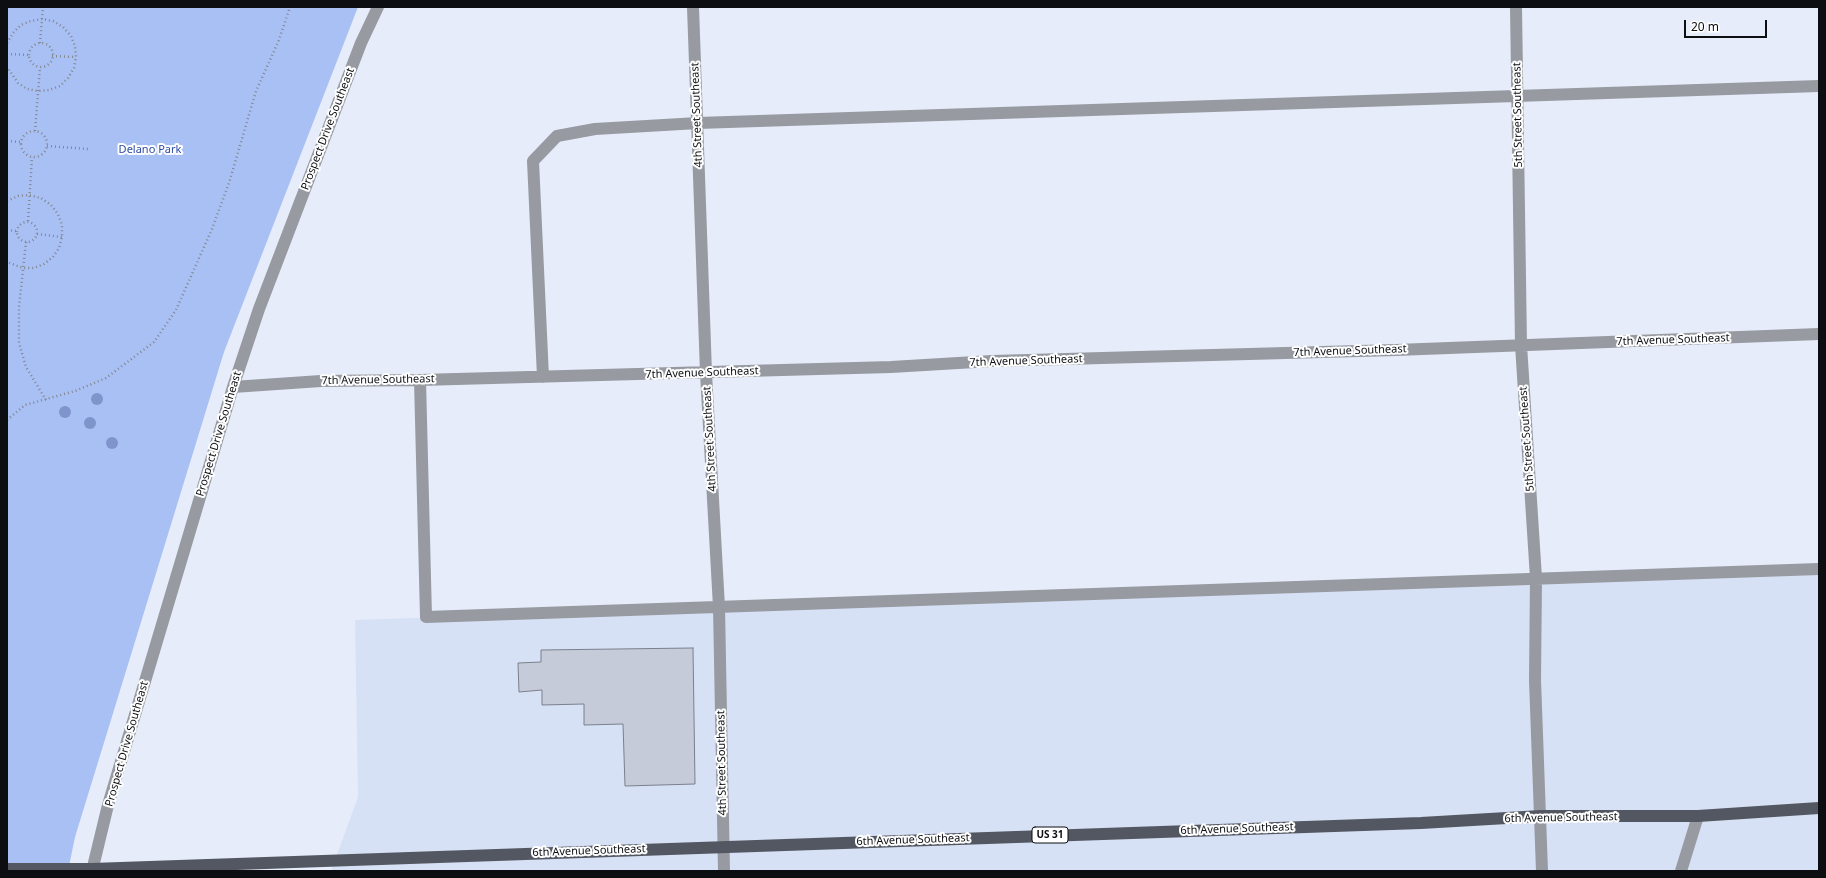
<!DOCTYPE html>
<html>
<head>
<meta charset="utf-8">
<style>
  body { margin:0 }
  #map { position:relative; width:1826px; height:878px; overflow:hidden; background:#e6ecfa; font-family:"Noto Sans",sans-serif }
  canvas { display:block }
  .frame { position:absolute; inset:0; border:8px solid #0c0e12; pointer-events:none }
  .scale { position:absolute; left:1684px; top:20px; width:83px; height:18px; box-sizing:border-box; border:2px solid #0c0e12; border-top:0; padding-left:5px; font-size:12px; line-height:14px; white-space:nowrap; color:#0c0e12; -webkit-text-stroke:3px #fff; paint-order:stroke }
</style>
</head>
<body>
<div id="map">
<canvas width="1826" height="878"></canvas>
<div class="frame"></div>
<div class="scale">20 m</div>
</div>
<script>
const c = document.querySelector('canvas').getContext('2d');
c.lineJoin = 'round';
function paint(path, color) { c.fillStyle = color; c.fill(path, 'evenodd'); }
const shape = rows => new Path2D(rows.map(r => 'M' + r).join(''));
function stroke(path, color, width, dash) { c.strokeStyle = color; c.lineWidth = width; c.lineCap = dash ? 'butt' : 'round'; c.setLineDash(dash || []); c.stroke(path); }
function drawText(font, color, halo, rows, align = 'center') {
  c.font = font + ' "Noto Sans",sans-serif'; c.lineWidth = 4; c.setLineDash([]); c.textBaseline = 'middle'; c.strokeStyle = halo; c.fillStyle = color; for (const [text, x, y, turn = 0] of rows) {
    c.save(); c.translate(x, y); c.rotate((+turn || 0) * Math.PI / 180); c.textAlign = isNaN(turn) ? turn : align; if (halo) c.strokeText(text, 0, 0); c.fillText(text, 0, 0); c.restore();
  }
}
paint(shape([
  [1819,570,1819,871,331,871,358,797,355,620]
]), '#d7e1f5');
paint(shape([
  [7,7,358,7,224,352,75,837,68,871,7,871]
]), '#a9c0f4');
const building = shape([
  [693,648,695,784,625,786,623,724,584,725,584,704,542,705,542,690,519,692,518,663,541,662,541,650,693,648]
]);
paint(building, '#c5cbd8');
stroke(building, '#7b808d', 1);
stroke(shape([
  [7,43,13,33,21,25,31,21,42,19,53,21,63,27,71,36,75,46,76,57,74,68,68,78,60,86,49,90,38,91,27,89,18,83,7,67],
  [40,43,43,7],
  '29 55a12 12 0 1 1 24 0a12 12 0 1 1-24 0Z',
  [7,54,29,55],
  [52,56,76,57],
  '21 144a13 13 0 1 1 26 0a13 13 0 1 1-26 0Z',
  [35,131,40,67],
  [7,141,21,142],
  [47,146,88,149],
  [7,201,18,196,29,195,41,198,51,205,58,214,62,225,62,237,59,248,53,257,44,264,34,268,23,268,7,262],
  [28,221,32,157],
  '17 232a10 10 0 1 1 20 0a10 10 0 1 1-20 0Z',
  [7,230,16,231],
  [37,234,62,237],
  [26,242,19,307,19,343,26,367,46,400],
  [7,420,25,405,75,391,106,378,154,342,176,310,212,229,229,183,256,91,279,40,290,7]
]), '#828790', 2.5, [1, 3]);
stroke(shape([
  [693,7,706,373,719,607,724,871],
  [1516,7,1521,345,1536,578,1535,680,1542,871],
  [543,377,533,161,557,136,595,129,698,123,1819,86],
  [420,380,426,617,1819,569],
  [233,387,321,381,420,380,891,367,992,361,1396,350,1819,334],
  [92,871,108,805,233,387,259,309,361,43,378,7],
  [1681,871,1698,816]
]), '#979aa0', 12);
stroke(shape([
  [7,869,92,869,1421,823,1541,816,1698,816,1819,808]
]), '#535761', 12);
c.fillStyle = '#8094cc';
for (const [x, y] of [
  [97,399],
  [65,412],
  [90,423],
  [112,443]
]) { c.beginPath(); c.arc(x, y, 6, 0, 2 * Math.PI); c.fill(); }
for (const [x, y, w] of [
  [1050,835,36]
]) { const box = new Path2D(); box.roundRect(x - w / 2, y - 8, w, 16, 3); c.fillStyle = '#fff'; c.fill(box); stroke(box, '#0c0e12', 1); }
drawText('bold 10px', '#0c0e12', null, [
  ["US 31",1050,835]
]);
drawText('11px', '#0c0e12', '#fff', [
  ["4th Street Southeast",697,115,-92],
  ["5th Street Southeast",1518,115,-91],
  ["Prospect Drive Southeast",328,129,-69],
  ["7th Avenue Southeast",1673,340,-2],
  ["7th Avenue Southeast",1350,351,-2],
  ["7th Avenue Southeast",1026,361,-2],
  ["7th Avenue Southeast",702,373,-2],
  ["7th Avenue Southeast",378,380,-1],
  ["Prospect Drive Southeast",219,434,-73],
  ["4th Street Southeast",710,439,-93],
  ["5th Street Southeast",1527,439,-94],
  ["Prospect Drive Southeast",127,744,-74],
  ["4th Street Southeast",722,763,-91],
  ["6th Avenue Southeast",1561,818,-1],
  ["6th Avenue Southeast",1237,829,-2],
  ["6th Avenue Southeast",913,840,-2],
  ["6th Avenue Southeast",589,851,-2]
]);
drawText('11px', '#2d4ca6', '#fff', [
  ["Delano Park",150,150]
]);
</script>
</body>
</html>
